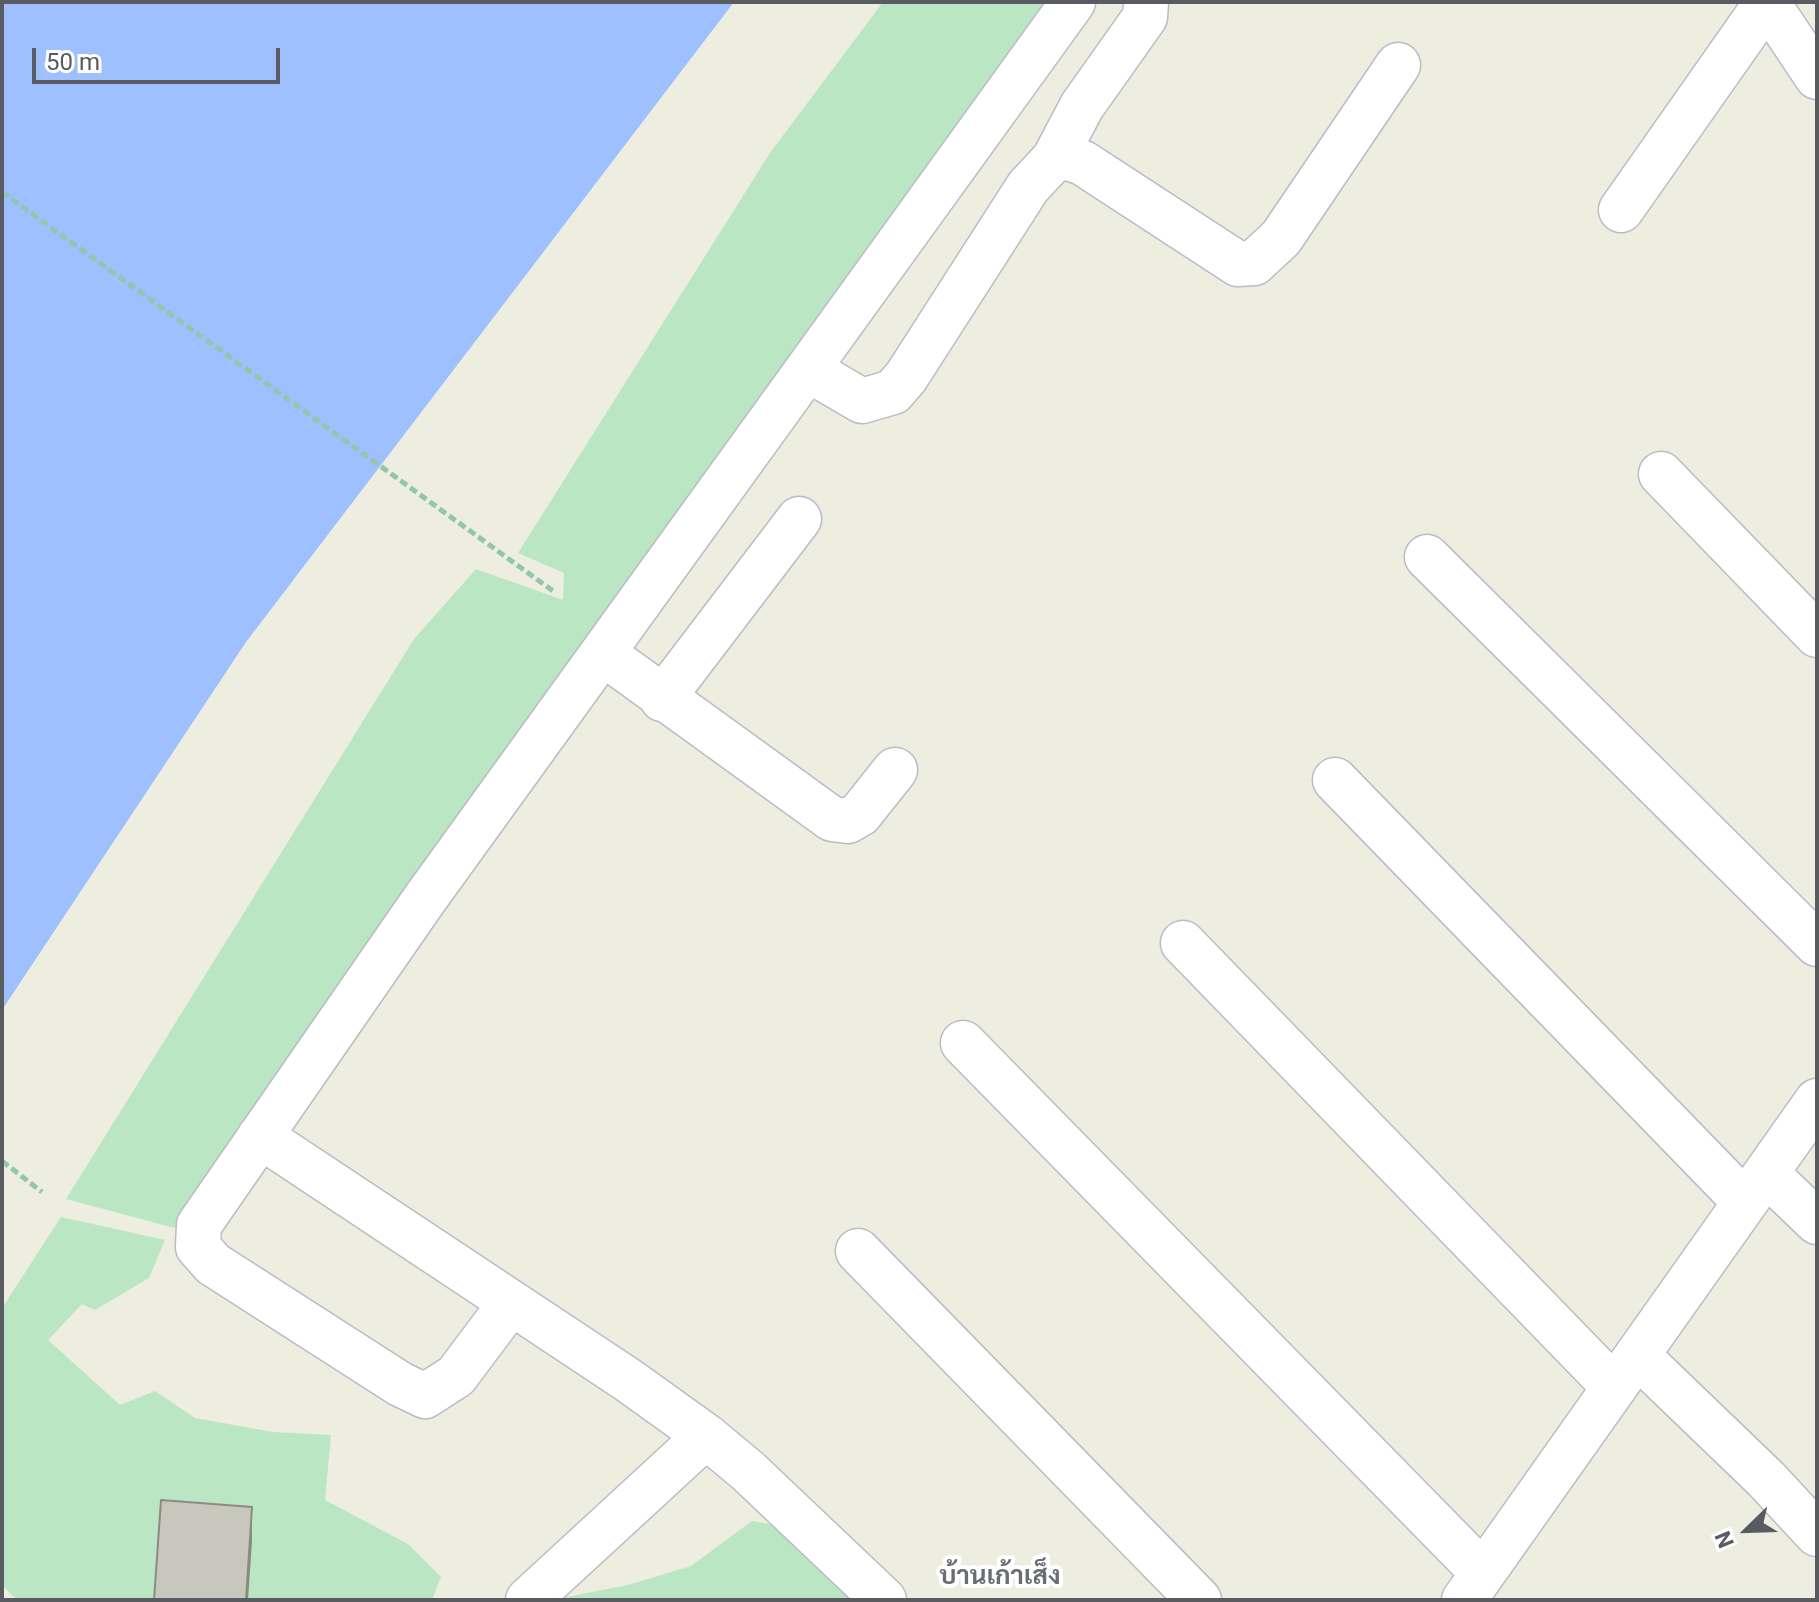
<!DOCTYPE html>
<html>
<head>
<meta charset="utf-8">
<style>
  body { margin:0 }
  #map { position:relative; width:1819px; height:1602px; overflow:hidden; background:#edede0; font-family:Roboto,sans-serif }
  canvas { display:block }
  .frame { position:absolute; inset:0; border:4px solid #595b62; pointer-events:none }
  .north { position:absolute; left:1707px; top:1490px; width:80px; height:80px; -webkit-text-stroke:6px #fff; paint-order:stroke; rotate:247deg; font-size:22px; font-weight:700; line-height:32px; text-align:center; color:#595b62 }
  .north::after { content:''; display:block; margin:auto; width:28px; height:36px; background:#595b62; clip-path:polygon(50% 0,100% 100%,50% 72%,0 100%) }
  .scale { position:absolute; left:32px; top:48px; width:248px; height:36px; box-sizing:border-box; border:4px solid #595b62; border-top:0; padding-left:10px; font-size:24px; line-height:28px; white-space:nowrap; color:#595b62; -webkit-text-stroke:6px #fff; paint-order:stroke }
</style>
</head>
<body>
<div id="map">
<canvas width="1819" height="1602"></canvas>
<div class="frame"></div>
<div class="north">N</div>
<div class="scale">50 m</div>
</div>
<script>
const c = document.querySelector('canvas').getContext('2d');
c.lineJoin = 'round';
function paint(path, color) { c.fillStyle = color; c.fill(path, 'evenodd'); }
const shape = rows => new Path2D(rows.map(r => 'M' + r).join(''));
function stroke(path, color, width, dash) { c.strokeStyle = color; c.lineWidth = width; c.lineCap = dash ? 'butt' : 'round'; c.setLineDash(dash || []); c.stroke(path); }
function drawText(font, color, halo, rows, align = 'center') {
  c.font = font + ' Roboto,Sarabun,sans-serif'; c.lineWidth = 8; c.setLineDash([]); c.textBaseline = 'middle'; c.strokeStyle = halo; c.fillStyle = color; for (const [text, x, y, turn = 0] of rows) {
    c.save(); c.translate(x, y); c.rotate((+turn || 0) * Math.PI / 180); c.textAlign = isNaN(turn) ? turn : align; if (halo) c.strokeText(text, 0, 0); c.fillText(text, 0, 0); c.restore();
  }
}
paint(shape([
  [883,2,1056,2,182,1230,66,1199,414,639,476,569,563,600,564,573,518,553,770,153],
  [61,1217,165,1240,149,1278,95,1310,82,1304,48,1340,120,1405,155,1391,195,1418,273,1432,331,1435,325,1500,408,1544,441,1577,432,1600,17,1600,2,1585,2,1308],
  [752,1521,776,1525,851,1600,551,1600,628,1585,691,1566]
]), '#bbe6c4');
paint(shape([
  [2,2,734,2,246,642,2,1010]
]), '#9ec0ff');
const minor = shape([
  [1767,2,1817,77],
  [1054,159,1082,106,1145,17,1146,2],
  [1621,210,1767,2],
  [809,370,862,401,893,392,906,377,1028,187,1054,159,1069,158,1083,163,1238,264,1254,263,1281,238,1398,65],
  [1661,474,1817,635],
  [1427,557,1817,944],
  [604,654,832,819,848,821,860,814,895,770],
  [662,699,799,519],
  [1335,780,1745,1202],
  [1183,943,1614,1387],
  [963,1043,1483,1573],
  [260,1136,628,1380,706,1436,748,1471,884,1600],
  [1766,1173,1817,1222],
  [858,1251,1199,1600],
  [510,1304,456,1376,425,1396,400,1384,213,1264,198,1247,199,1225,424,900,1073,2],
  [1637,1355,1766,1479,1817,1534],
  [528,1600,706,1436],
  [1464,1600,1817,1101]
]);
stroke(minor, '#bbbcc3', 47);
stroke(shape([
  [2,192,553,591],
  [2,1161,42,1192]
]), '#94c6ad', 5, [8, 4]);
stroke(minor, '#fff', 44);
paint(shape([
  [252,1507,252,1542,248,1600,246,1600]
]), '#8b8b84');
const building = shape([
  [161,1500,252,1507,246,1600,154,1600,161,1500]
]);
paint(building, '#c7c7bd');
stroke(building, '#8b8b84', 2);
drawText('bold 26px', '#6a6d74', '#fff', [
  ["บ้านเก้าเส็ง",1000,1577]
]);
</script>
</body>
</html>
